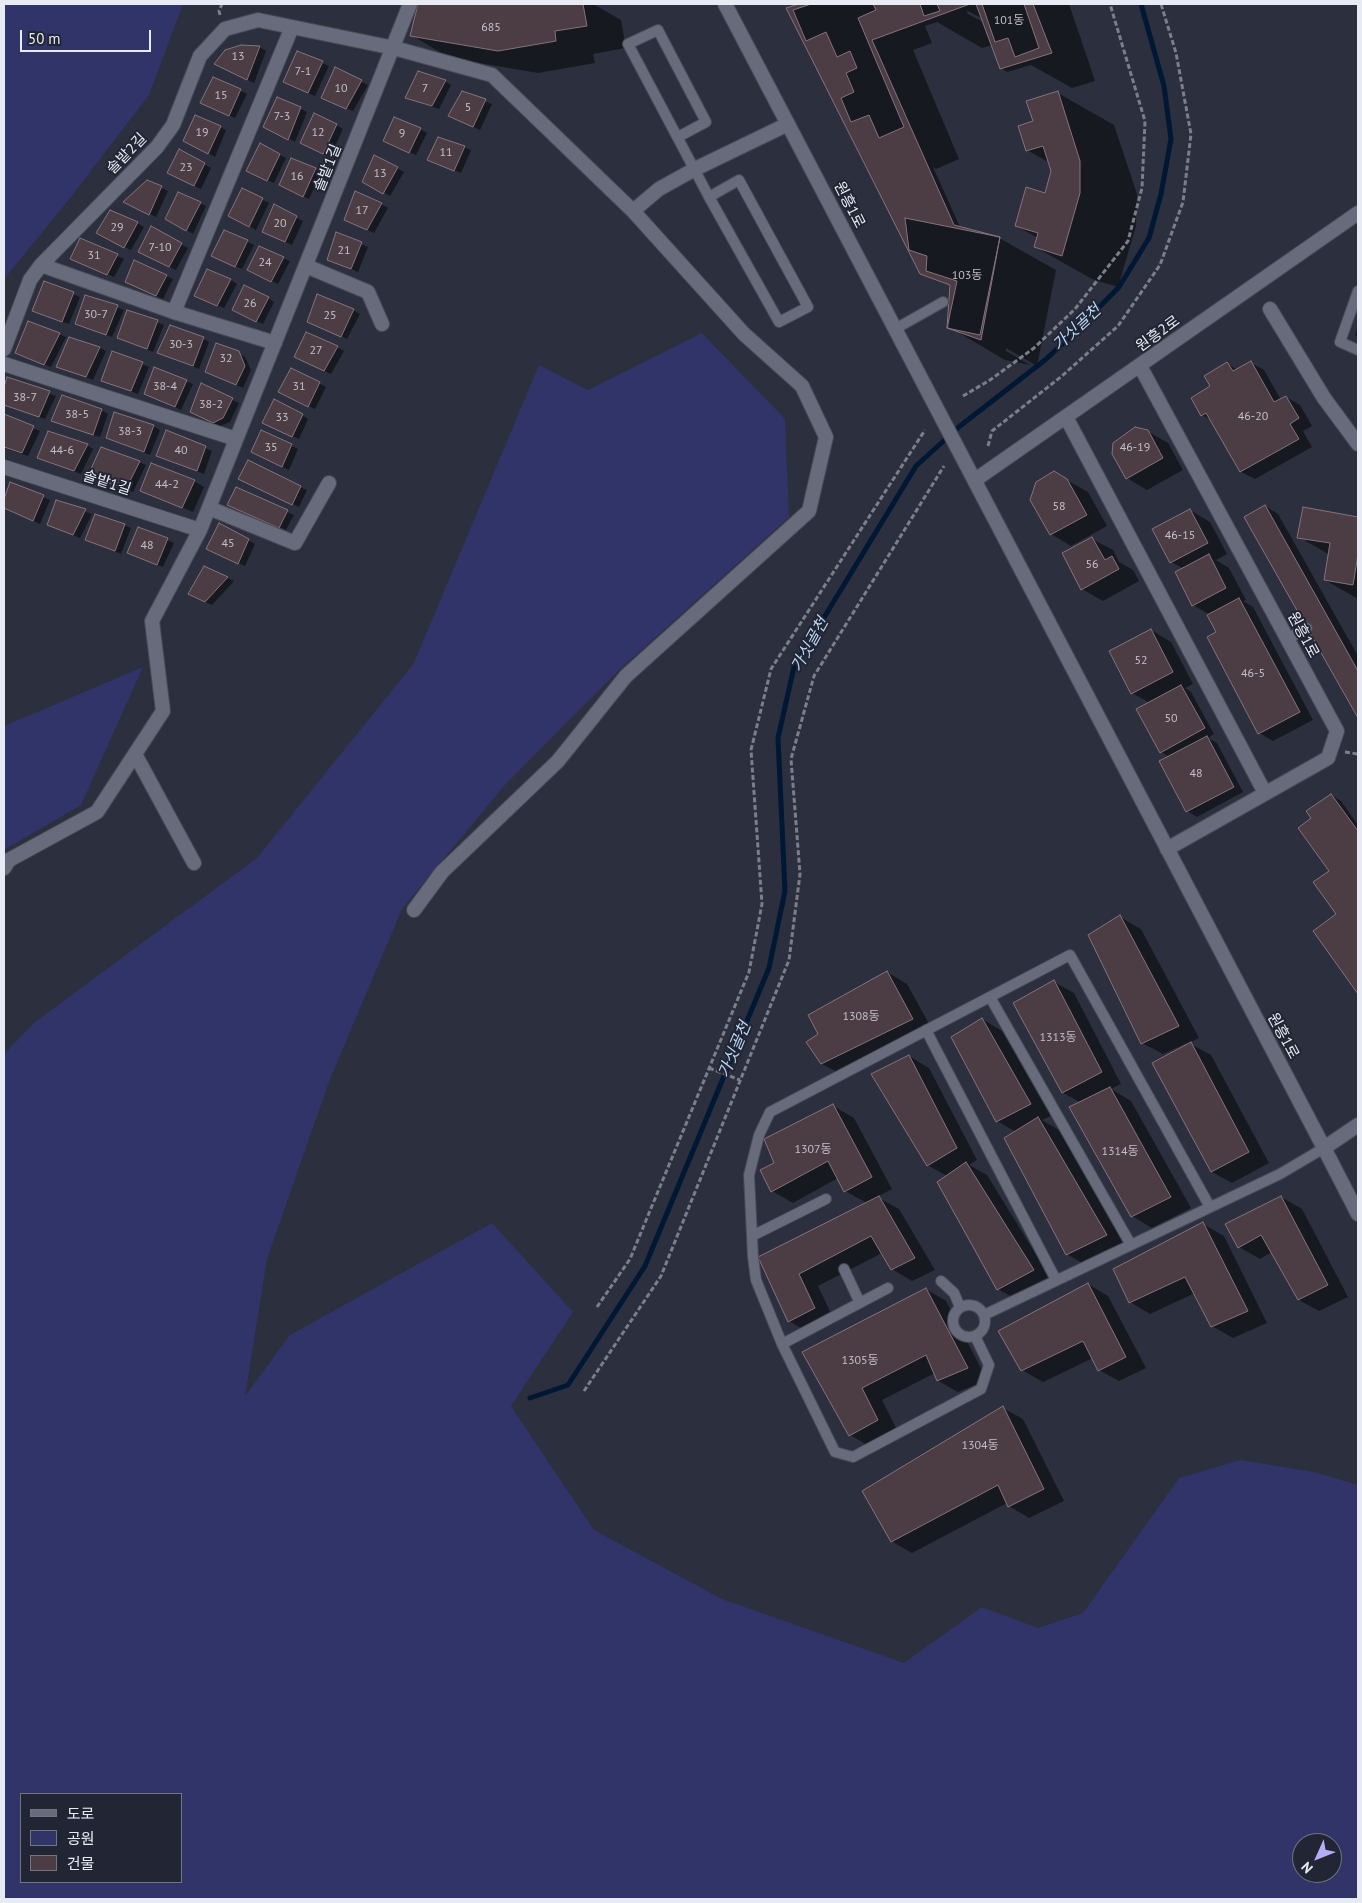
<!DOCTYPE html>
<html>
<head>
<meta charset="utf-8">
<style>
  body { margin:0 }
  #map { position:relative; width:1362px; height:1903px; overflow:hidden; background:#2c2f3d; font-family:"PT Sans","Noto Sans KR",sans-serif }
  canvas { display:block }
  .frame { position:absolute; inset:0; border:5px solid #e9ebf4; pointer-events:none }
  .legend { position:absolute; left:20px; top:1793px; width:162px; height:90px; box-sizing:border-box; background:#222533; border:1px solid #727480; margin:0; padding:6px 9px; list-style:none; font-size:15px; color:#e9ebf4 }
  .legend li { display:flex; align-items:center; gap:10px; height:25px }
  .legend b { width:25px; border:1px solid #727480 }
  .north { position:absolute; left:1292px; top:1833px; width:50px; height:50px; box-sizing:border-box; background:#222533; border:1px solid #727480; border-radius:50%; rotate:226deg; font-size:14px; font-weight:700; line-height:20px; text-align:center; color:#e9ebf4 }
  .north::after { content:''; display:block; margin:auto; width:18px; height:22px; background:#b7abf8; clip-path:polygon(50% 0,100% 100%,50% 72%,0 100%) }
  .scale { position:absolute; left:20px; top:30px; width:131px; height:22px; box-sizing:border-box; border:2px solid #e9ebf4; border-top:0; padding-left:6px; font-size:15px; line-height:18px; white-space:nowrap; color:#e9ebf4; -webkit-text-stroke:4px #222533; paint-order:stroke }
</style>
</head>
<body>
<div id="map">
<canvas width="1362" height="1903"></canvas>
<div class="frame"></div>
<ul class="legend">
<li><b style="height:6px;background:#686b7b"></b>도로</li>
<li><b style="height:14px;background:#303468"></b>공원</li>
<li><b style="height:14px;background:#4c3c44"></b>건물</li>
</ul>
<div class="north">N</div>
<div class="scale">50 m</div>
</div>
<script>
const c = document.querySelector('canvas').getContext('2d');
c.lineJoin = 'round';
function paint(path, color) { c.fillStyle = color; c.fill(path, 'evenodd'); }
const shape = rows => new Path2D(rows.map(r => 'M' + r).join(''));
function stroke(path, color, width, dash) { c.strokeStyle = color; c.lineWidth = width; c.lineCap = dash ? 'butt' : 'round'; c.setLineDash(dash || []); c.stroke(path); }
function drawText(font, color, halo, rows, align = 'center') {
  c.font = font + ' "PT Sans","Noto Sans KR",sans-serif'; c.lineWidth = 4; c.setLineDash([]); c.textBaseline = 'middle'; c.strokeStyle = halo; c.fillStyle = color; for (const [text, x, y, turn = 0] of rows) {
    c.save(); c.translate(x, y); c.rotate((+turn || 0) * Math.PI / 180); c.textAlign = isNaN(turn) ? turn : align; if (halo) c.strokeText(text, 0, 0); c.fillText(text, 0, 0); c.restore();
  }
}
paint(shape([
  [4,4,183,4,149,95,67,202,4,279],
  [702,333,785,419,789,517,618,671,504,786,402,909,330,1079,267,1259,245,1396,290,1335,492,1223,573,1312,511,1406,594,1530,722,1599,904,1663,982,1607,1038,1628,1083,1613,1179,1478,1241,1460,1314,1472,1358,1485,1358,1899,4,1899,4,1054,35,1022,257,858,414,663,539,365,588,390],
  [21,1794,181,1794,181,1882,21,1882],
  [1302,1843,1332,1843,1332,1873,1302,1873],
  [143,667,81,805,4,850,4,726]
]), '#303468');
paint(shape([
  [419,4,593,4,621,20,626,48,593,54,595,63,538,73,450,58,411,35],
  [803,4,1069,4,1095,81,1072,88,1031,65,1007,72,1001,68,992,45,982,48,937,22,925,26,932,43,913,50,959,159,936,169,933,167,960,227,999,238,1056,270,1037,366,1006,348,1006,351,1030,365,1005,360,949,327,952,286,921,274,788,9],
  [966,10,983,19,983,22,968,14],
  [241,46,260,47,266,51,254,83,222,67],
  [298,53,329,66,315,96,291,85],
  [336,69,368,85,353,111,329,101],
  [214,78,247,94,235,118,208,106],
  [445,81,451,85,439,109,406,98],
  [463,93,492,104,480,130,456,119],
  [1058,93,1114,125,1137,194,1136,226,1118,287,1092,279,1035,247,1038,238,1016,226,1045,195,1052,171,1050,163,1027,150,1034,122],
  [278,98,307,112,295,142,265,126],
  [336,125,343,129,330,157,308,146],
  [220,127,226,130,215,157,184,140],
  [420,129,427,133,416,155,391,144],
  [260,145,286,158,274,183,254,174],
  [464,147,471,150,461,173,435,163],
  [180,151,211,168,201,189,175,176],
  [375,156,404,172,390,196,364,181],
  [315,169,321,173,309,199,287,189],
  [147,181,168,191,156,217,131,205],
  [242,190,269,203,256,230,230,215],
  [200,203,206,206,193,234,166,218],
  [381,204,388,208,374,233,352,223],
  [275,206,303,221,292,245,270,235],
  [137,223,144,227,131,250,104,237],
  [151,228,188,248,176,270,146,255],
  [225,231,254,245,242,269,219,259],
  [337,234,368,247,358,272,328,259],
  [81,240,124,259,114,277,78,262],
  [283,258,290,261,278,284,255,273],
  [135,261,173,279,163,299,133,285],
  [231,280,237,284,224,308,202,299],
  [45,282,80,297,69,324,40,314],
  [86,297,124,310,112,337,76,323],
  [268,298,274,302,263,324,240,314],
  [353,310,360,314,347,339,314,323],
  [128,312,164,325,153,352,119,337],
  [1358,327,1358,337,1355,335],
  [59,334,66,337,51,367,23,356],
  [203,338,209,342,199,369,159,352],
  [337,347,344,351,331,374,302,360],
  [100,348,106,351,93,380,58,366],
  [238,353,245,357,251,370,243,388,213,375],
  [1251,363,1264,370,1281,400,1286,397,1300,405,1312,426,1303,431,1312,447,1255,479,1241,472,1211,420,1202,415,1212,387,1227,364,1238,370],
  [142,364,149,367,138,394,103,380],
  [291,369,326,387,315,409,286,395],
  [8,379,56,396,45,419,4,405,4,391],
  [186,381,193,384,181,410,152,397],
  [201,385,239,403,230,422,220,426,198,416],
  [101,410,108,414,100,437,52,421],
  [302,415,308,419,299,439,270,426],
  [4,416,40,431,28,456,4,448],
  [153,426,160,430,150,455,107,438],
  [166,431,212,451,204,474,164,459],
  [1147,431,1168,443,1183,470,1147,490,1127,478],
  [262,432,298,449,289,470,259,456],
  [87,445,93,449,81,474,38,458],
  [139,462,146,465,133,492,90,475],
  [1054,473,1088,492,1107,526,1071,546,1051,534],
  [194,481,204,487,193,512,142,490],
  [246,482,300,487,307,490,299,507],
  [11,484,50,500,40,524,4,507],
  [57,502,92,514,80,538,48,524],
  [1265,506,1278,514,1358,656,1358,716,1246,517],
  [235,508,287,512,294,515,286,530],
  [1304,509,1358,518,1358,599,1325,580,1330,555,1299,537],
  [1190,510,1210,522,1227,554,1216,560,1229,568,1246,600,1243,601,1253,607,1313,720,1273,741,1259,733,1210,615,1193,605,1184,569,1171,562],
  [124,525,131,528,121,554,86,539],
  [138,528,174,543,163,567,135,556],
  [1092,539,1113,550,1119,562,1133,570,1139,581,1103,601,1082,589],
  [248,540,255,544,245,566,214,552],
  [205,568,234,581,212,605,196,598],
  [1151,630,1171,642,1193,684,1185,688,1191,692,1214,734,1208,738,1217,743,1243,792,1197,817,1187,811,1170,757,1161,752,1150,703,1132,693],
  [1331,795,1341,801,1358,825,1358,992,1315,931,1338,914,1331,872,1313,819],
  [1120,917,1141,929,1199,1038,1189,1043,1211,1055,1269,1163,1232,1183,1212,1172,1154,1064,1188,1045,1187,1043,1163,1054,1142,1043],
  [887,972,907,984,933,1031,843,1075,822,1064,807,1042,820,1035],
  [1054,982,1074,993,1121,1084,1111,1089,1131,1101,1191,1208,1152,1228,1132,1216,1081,1103,1062,1092],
  [982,1019,1002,1031,1051,1116,1042,1120,1059,1130,1127,1247,1087,1266,1067,1254,1016,1132,997,1121],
  [909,1056,929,1068,977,1160,969,1165,987,1175,1053,1282,1019,1301,998,1289,947,1176,927,1165],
  [833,1106,854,1118,892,1189,877,1197,899,1209,935,1270,912,1281,892,1269,882,1253,818,1286,834,1320,809,1333,789,1321,759,1257,867,1203,845,1191,838,1178,793,1203,772,1191,776,1163],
  [1281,1197,1302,1209,1348,1297,1319,1311,1299,1300,1272,1252,1260,1259,1239,1247],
  [1203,1224,1224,1236,1267,1323,1233,1338,1212,1326,1195,1293,1150,1314,1130,1302],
  [1088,1284,1108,1296,1146,1368,1119,1381,1099,1370,1093,1358,1043,1382,1022,1370],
  [926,1289,946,1301,987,1380,958,1392,938,1381,935,1373,882,1400,898,1432,871,1447,850,1435,803,1353],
  [1003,1408,1023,1419,1064,1501,1029,1518,1009,1506,1007,1503,912,1553,891,1541]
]), '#0007');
stroke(shape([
  [530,1398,568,1385,645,1266,769,968,785,891,778,738,794,667,916,466,960,426,1045,360,1070,337,1119,287,1149,238,1161,194,1171,139,1164,86,1141,4]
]), '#001834', 5);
const building = shape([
  [418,4,583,4,587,26,555,31,556,41,498,51,410,36,418,4],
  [799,4,970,4,872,40,954,225,1000,237,981,340,947,328,950,285,920,274,786,8,799,4],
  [811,4,873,4,876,10,858,18,904,127,879,138,869,115,851,122,841,98,854,92,846,73,857,68,850,51,837,57,826,32,806,41,793,10,811,4],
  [920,4,937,4,940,11,924,16,920,4],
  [976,4,1033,4,1052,53,1000,69,976,4],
  [982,4,1024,4,1039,48,1015,57,1008,38,995,42,982,4],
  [241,45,260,46,247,80,214,64,225,50,241,45],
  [297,51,323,61,308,93,283,82,297,51],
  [335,67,362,80,346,109,321,98,335,67],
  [418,71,446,80,432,106,405,98,418,71],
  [213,77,241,89,229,116,200,103,213,77],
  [462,91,486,99,473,127,448,116,462,91],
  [1058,91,1080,161,1080,193,1062,256,1034,247,1038,233,1015,226,1026,187,1045,193,1051,171,1043,146,1026,151,1018,126,1033,121,1026,101,1058,91],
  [277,97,301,107,288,140,263,127,277,97],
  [314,113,337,124,323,154,300,143,314,113],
  [195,115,221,126,208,154,183,141,195,115],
  [394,117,421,128,409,153,383,141,394,117],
  [438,137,465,146,454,171,427,160,438,137],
  [260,143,280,154,267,181,246,171,260,143],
  [179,149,205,163,194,186,167,173,179,149],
  [374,155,398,167,383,194,362,182,374,155],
  [291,158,316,168,303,197,279,185,291,158],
  [147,180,162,186,149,215,123,202,147,180],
  [242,188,263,198,249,227,228,216,242,188],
  [355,191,382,203,367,230,344,220,355,191],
  [178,192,201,202,186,231,165,219,178,192],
  [274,204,297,216,285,242,262,232,274,204],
  [110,210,138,222,124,248,96,233,110,210],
  [905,218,1000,237,980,335,947,328,957,281,926,271,927,256,909,250,905,218],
  [151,226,182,243,169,267,138,252,151,226],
  [224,230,248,240,235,267,211,256,224,230],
  [336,232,362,242,351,269,327,260,336,232],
  [80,238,118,254,107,275,70,259,80,238],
  [259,246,284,257,271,282,247,270,259,246],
  [134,260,167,275,156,296,125,282,134,260],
  [207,269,231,279,217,306,194,296,207,269],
  [44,281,74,292,62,322,32,311,44,281],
  [244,285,269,297,256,322,232,310,244,285],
  [317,294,354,309,341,337,307,322,317,294],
  [85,295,118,305,106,335,75,324,85,295],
  [127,310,158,320,147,349,117,338,127,310],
  [28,321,60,333,44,365,15,353,28,321],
  [170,325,204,337,193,366,157,353,170,325],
  [306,332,338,346,324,371,294,357,306,332],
  [69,337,100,347,86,377,56,367,69,337],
  [216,343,239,351,245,366,236,385,205,372,216,343],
  [112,351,143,362,131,391,101,381,112,351],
  [1251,361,1274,402,1286,396,1299,418,1290,424,1299,439,1240,472,1206,413,1201,416,1191,398,1210,386,1204,376,1227,362,1233,371,1251,361],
  [154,367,187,380,175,407,144,394,154,367],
  [291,368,320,382,308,407,278,392,291,368],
  [7,377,50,391,39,417,4,405,4,387,7,377],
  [201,383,233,398,223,418,213,423,190,412,201,383],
  [62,395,102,409,93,435,51,421,62,395],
  [274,399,303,414,292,437,262,423,274,399],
  [114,412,154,425,144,452,106,438,114,412],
  [4,414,34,426,22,453,4,447,4,414],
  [1135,427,1148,430,1163,458,1126,479,1112,454,1113,443,1135,427],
  [166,430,206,446,197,471,156,456,166,430],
  [261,430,292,444,282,467,251,452,261,430],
  [48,431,88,444,74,471,37,458,48,431],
  [101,447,140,461,126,489,88,475,101,447],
  [248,460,301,486,292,505,238,479,248,460],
  [151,463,195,480,182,508,140,491,151,463],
  [1054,471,1067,479,1087,515,1050,535,1030,500,1036,482,1054,471],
  [10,482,44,495,33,521,4,508,4,499,10,482],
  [236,487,288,510,279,528,227,505,236,487],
  [56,500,86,509,73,535,47,525,56,500],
  [1265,505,1358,671,1358,718,1244,517,1265,505],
  [1303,507,1358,517,1358,554,1353,585,1324,580,1330,543,1297,538,1303,507],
  [1190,509,1208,543,1170,563,1152,529,1190,509],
  [95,514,125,524,115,551,85,540,95,514],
  [219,523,249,539,238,564,206,549,219,523],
  [138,527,168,538,157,565,127,553,138,527],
  [1092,537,1105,560,1112,556,1119,569,1081,590,1062,553,1092,537],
  [1209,554,1226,588,1192,606,1175,572,1209,554],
  [204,566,228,577,205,602,188,594,204,566],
  [1239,598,1300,712,1258,734,1207,637,1216,632,1207,615,1239,598],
  [1151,629,1173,672,1131,694,1109,651,1151,629],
  [1181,685,1205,728,1160,753,1136,709,1181,685],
  [1207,736,1234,787,1186,812,1159,761,1207,736],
  [1331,794,1358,831,1358,994,1313,931,1336,914,1313,882,1329,871,1298,828,1311,818,1306,811,1331,794],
  [1120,915,1179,1026,1141,1044,1088,935,1120,915],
  [887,971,913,1019,821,1064,806,1042,818,1034,808,1015,887,971],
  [1054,980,1102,1072,1062,1093,1013,1003,1054,980],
  [982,1018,1031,1104,996,1122,951,1037,982,1018],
  [1191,1042,1249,1152,1211,1172,1152,1063,1191,1042],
  [909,1055,957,1148,927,1166,871,1074,909,1055],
  [1110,1087,1171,1197,1131,1217,1069,1107,1110,1087],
  [833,1104,872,1177,844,1192,828,1161,771,1192,760,1170,774,1163,764,1139,833,1104],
  [1038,1117,1107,1235,1066,1255,1004,1138,1038,1117],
  [966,1162,1034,1270,997,1290,937,1182,966,1162],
  [879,1196,915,1258,891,1270,871,1236,799,1274,815,1308,788,1322,758,1257,879,1196],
  [1281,1196,1328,1285,1298,1300,1261,1235,1238,1248,1225,1224,1281,1196],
  [1203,1222,1248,1311,1211,1327,1185,1277,1129,1303,1113,1269,1203,1222],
  [1088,1283,1126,1357,1098,1371,1083,1341,1021,1371,998,1331,1088,1283],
  [926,1288,968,1368,937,1381,926,1355,862,1388,878,1420,849,1436,802,1352,926,1288],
  [1003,1406,1044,1489,1008,1507,998,1485,891,1542,862,1491,1003,1406]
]);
paint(building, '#4c3c44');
stroke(building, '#85737d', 1);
const service = shape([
  [678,137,706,122,658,30,628,44,709,197,779,322,808,307,739,180,709,197],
  [1358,291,1340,342,1358,350],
  [895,329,943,302],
  [1287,639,1307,628],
  [990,997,1131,1245],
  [926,1030,1056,1280],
  [752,1236,826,1199],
  [844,1269,860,1303],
  [941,1281,954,1293,960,1307],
  '953 1321a16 16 0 1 1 32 0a16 16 0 1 1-32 0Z',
  [984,1315,1280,1174,1324,1148],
  [975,1336,989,1365,981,1389,853,1457,835,1452,782,1344,756,1280,753,1257,749,1175,759,1135,770,1112,1070,955,1210,1207],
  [782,1344,888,1288]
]);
const pedestrian = shape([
  [1270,309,1324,398,1358,444]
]);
const minor = shape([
  [633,211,659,189,695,169,788,124],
  [41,265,174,312,275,343],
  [306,266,368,292,382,324],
  [174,312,292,27],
  [4,349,30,280,41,265,157,147,173,125,200,56,225,29,258,20,394,48,492,75,633,211,744,334,802,386,826,437,809,511,626,676,558,761,442,872,414,910],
  [4,364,236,439],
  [1140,366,1337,731,1328,758,1167,849],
  [1066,417,1265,793],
  [4,467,200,530],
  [209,508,295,543,329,483],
  [135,754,194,863],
  [4,868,9,860,97,812,163,711,152,621,200,530,410,4],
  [1324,1148,1358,1214]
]);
const tertiary = shape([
  [725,4,1324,1148,1358,1125],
  [975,480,1358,213]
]);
stroke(service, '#484a56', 12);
stroke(pedestrian, '#484a56', 16);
stroke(minor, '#484a56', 16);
stroke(tertiary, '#484a56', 16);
stroke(shape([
  [220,15,219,11,222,4],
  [963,396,990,380,1034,348,1075,309,1128,241,1142,188,1145,121,1110,4],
  [988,446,992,431,1062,376,1118,326,1160,265,1183,202,1191,134,1176,53,1161,4],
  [1345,752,1358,754],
  [709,1068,740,1080],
  [597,1307,630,1259,749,972,762,904,751,750,771,669,925,430],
  [584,1391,661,1276,789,960,800,874,791,759,814,676,944,466]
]), '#7c7e8a', 3, [5, 2.5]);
stroke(service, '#686b7b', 10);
stroke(pedestrian, '#686b7b', 14);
stroke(minor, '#686b7b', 14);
stroke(tertiary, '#686b7b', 14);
drawText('12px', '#c2bfc8', null, [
  ["101동",1009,21],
  ["685",491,28],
  ["13",238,57],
  ["7-1",303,72],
  ["10",341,89],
  ["7",425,89],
  ["15",221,96],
  ["5",468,108],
  ["7-3",282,117],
  ["19",202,133],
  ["12",318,133],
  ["9",402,134],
  ["11",446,153],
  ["23",186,168],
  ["13",380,174],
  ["16",297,177],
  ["17",362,211],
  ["20",280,224],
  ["29",117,228],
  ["7-10",160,248],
  ["21",344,251],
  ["31",94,256],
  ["24",265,263],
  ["103동",967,276],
  ["26",250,304],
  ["30-7",96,315],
  ["25",330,316],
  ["30-3",181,345],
  ["27",316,351],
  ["32",226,359],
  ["38-4",165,387],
  ["31",299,387],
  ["38-7",25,398],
  ["38-2",211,405],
  ["38-5",77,415],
  ["46-20",1253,417],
  ["33",282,418],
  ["38-3",130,432],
  ["35",271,448],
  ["46-19",1135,448],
  ["44-6",62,451],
  ["40",181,451],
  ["44-2",167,485],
  ["58",1059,507],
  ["46-15",1180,536],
  ["45",228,544],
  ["48",147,546],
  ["56",1092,565],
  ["52",1141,661],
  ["46-5",1253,674],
  ["50",1171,719],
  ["48",1196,774],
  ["1308동",861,1017],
  ["1313동",1058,1038],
  ["1307동",813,1150],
  ["1314동",1120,1152],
  ["1305동",860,1361],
  ["1304동",980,1446]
]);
drawText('15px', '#e9ebf4', '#222533', [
  ["솔밭2길",127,154,-46],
  ["솔밭1길",328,168,-68],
  ["원흥1로",849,205,63],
  ["원흥2로",1158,334,-36],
  ["솔밭1길",107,483,18],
  ["원흥1로",1303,635,62],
  ["원흥1로",1283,1036,62]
]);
drawText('italic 16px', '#b9d8f8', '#222533', [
  ["가싯골천",1077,328,-43],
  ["가싯골천",810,645,-61],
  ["가싯골천",735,1050,-67]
]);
</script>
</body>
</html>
